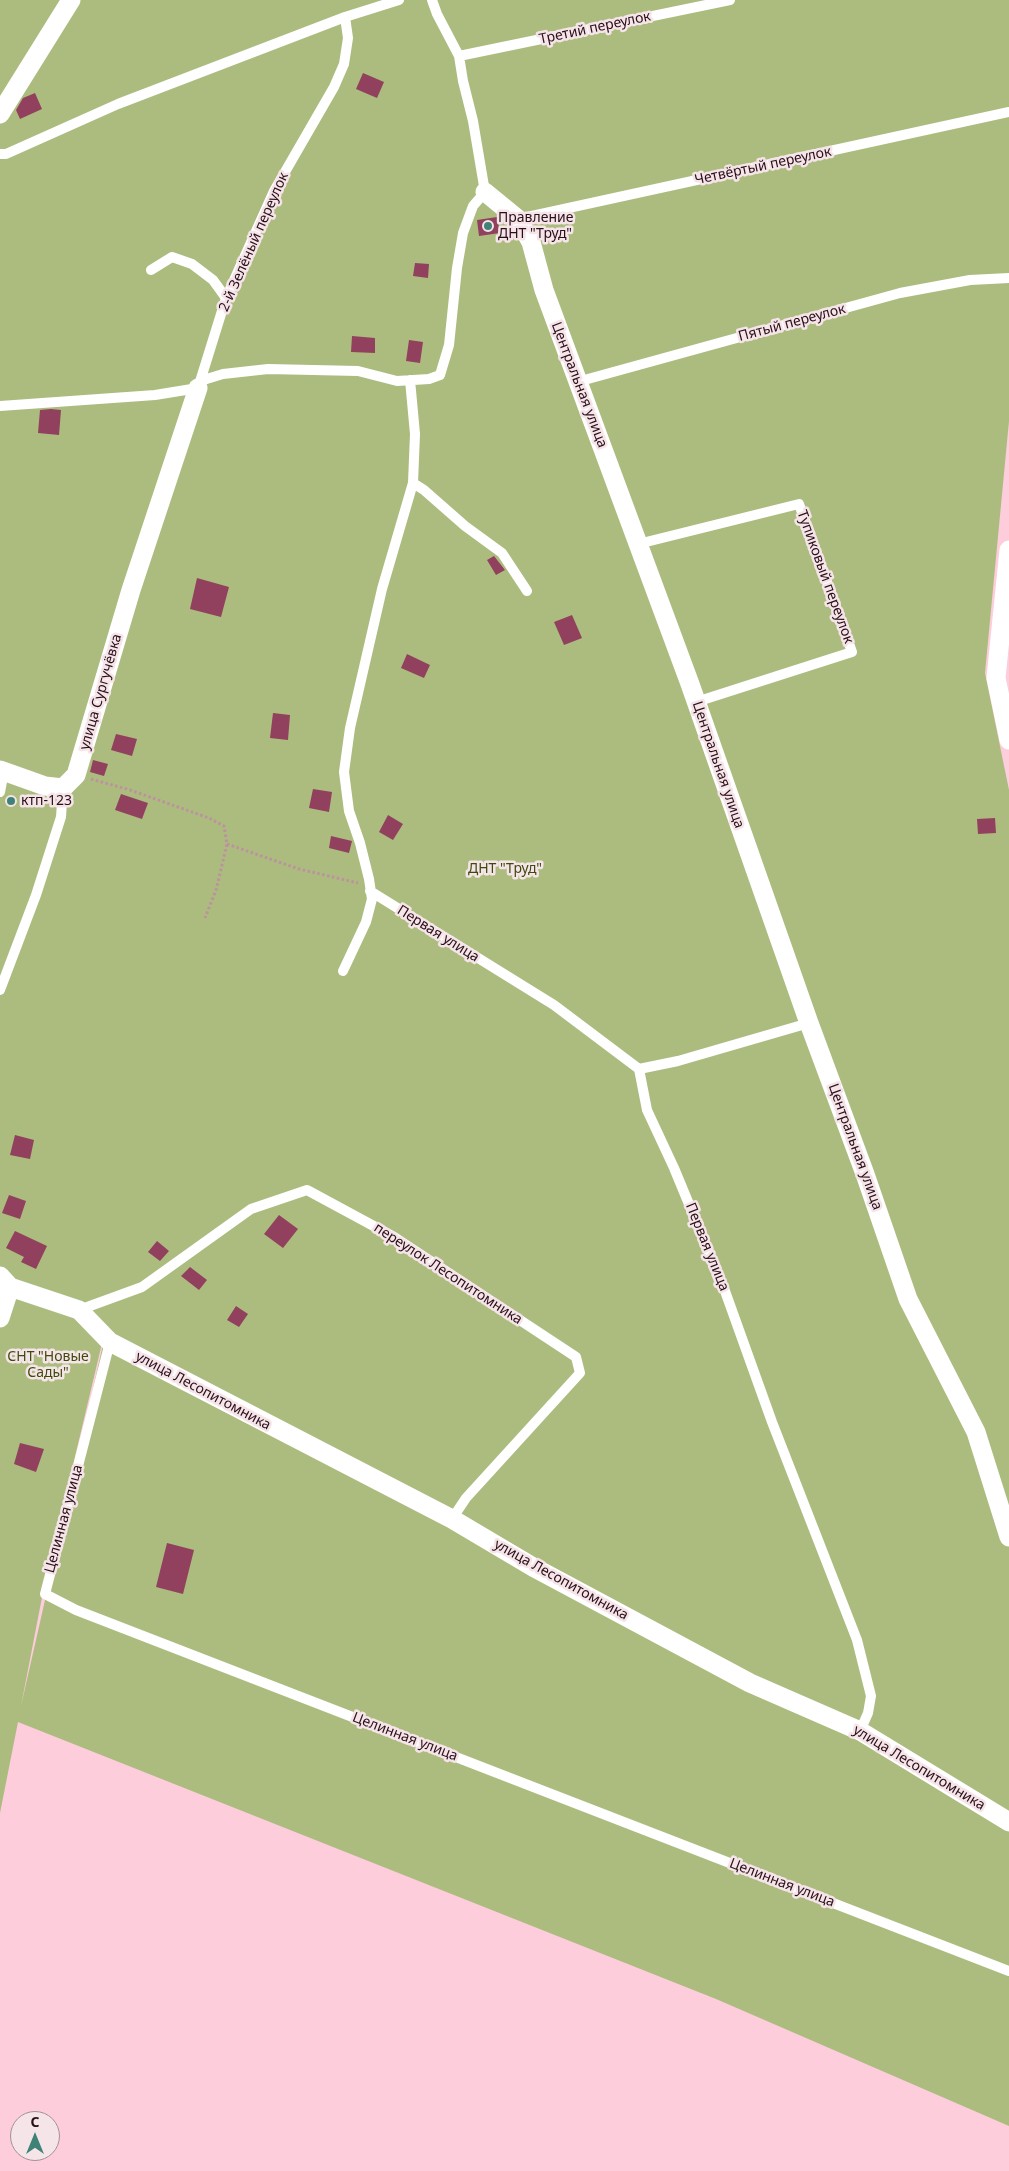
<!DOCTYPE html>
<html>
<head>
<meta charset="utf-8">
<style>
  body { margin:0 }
  #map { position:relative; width:1009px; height:2171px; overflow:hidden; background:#fdcddb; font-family:"Noto Sans",sans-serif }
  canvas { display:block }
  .north { position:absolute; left:10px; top:2111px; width:50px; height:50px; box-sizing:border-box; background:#f5e5e9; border:1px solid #a48f95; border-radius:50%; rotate:0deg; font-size:14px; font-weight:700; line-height:20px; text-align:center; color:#2a0e18 }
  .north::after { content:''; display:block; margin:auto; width:18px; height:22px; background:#3f8376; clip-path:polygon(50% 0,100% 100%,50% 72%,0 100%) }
</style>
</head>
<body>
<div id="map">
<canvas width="1009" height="2171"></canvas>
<div class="north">С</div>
</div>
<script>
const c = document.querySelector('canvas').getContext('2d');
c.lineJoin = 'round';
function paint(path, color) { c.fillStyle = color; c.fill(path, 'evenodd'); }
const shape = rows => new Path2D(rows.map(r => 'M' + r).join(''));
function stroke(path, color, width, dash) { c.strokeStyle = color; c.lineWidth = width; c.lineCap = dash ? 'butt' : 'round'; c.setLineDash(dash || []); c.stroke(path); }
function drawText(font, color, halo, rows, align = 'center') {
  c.font = font + ' "Noto Sans",sans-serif'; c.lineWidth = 5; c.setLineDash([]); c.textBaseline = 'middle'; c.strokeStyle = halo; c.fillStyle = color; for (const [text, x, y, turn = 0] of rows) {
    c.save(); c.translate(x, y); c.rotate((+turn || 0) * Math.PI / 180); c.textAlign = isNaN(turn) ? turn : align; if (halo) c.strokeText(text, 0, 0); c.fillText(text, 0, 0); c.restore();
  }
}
paint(shape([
  [0,0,1009,0,1009,421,985,673,1009,790,1009,2126,716,1999,18,1722,0,1813],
  [103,1339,104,1340,21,1706,44,1587]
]), '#acbc7f');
paint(shape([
  [363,73,384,82,377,98,356,89],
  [35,93,42,109,20,119,16,110,23,98],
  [497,217,500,233,479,236,477,220],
  [415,263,429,264,428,278,413,276],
  [352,336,375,338,375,353,351,352],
  [409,340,423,342,420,363,406,361],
  [51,409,61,410,59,435,38,433,40,410],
  [494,556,505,570,496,575,487,560],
  [197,578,229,587,221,617,190,609],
  [572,615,582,638,564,645,554,622],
  [407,654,430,665,424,678,401,668],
  [273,713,290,715,288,740,270,738],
  [116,734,137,739,132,756,111,750],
  [93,760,108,764,104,776,90,772],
  [313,789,332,792,329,812,309,808],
  [121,794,148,803,142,819,115,810],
  [388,815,403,824,393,840,379,832],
  [995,818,996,833,978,834,977,819],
  [331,836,352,841,349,853,329,848],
  [15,1135,34,1140,30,1159,10,1155],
  [9,1195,26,1201,20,1219,2,1213],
  [279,1215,298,1229,283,1248,264,1234],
  [15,1231,47,1246,36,1269,21,1262,24,1257,6,1248],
  [157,1241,169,1251,160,1261,148,1252],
  [190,1267,207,1280,199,1290,181,1276],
  [236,1306,248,1314,239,1327,227,1320],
  [20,1443,44,1449,36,1472,14,1464],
  [167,1543,194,1550,183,1594,156,1587]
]), '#91415d');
stroke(shape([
  [91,779,130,790,209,818,224,826,227,844,216,890,205,918],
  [227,844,299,869,358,883]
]), '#bc929f', 3, [2.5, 2.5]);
stroke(shape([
  [459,56,730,0],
  [0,154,6,154,118,104,345,17,399,0],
  [518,219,1009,112],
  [151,270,172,257,192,264,213,280,226,298],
  [200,381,223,374,268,369,358,371,397,381,429,379,440,375,449,345,457,268,463,233,473,206,485,192,473,121,463,81,459,56,437,14,432,0],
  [577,382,900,293,970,280,1009,278],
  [0,406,155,395,198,388,226,298,274,191,334,87,344,64,348,38,345,17],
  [413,483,424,490,465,526,502,553,527,591],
  [638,544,799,504,852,652,696,702],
  [0,792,4,771],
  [370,891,554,1005,639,1069,647,1110,674,1168,725,1291,772,1422,857,1640,871,1696,868,1713,860,1731],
  [343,971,366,922,372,899,369,879,360,843,349,811,344,772,350,728,382,589,413,483,415,434,410,380],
  [0,990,36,895,61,817,63,788],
  [639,1069,678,1061,809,1023],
  [79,1310,142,1287,251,1209,307,1190,394,1237,576,1357,580,1373,466,1498,452,1519],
  [110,1342,45,1594,76,1610,1009,1971]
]), '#fff', 10);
stroke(shape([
  [0,114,71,0],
  [485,192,518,219,531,242,544,290,690,684,809,1023,865,1174,908,1299,976,1432,1009,1537],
  [1009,550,996,678,1009,740],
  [0,770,45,786,63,788,76,775,131,590,198,388],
  [0,1276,10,1287,79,1310,110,1342,452,1519,533,1567,750,1683,860,1731,1009,1822],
  [0,1318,10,1287]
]), '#fff', 19);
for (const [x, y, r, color] of [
  [488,226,5,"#3f8376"],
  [11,801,5,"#3f8376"]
]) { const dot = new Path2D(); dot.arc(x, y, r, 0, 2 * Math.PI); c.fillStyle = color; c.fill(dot); stroke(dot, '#f5e5e9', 2); }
drawText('14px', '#2a0e18', '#f5e5e9', [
  ["Третий переулок",595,28,-12],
  ["Четвёртый переулок",763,166,-12],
  ["2-й Зелёный переулок",254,242,-66],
  ["Пятый переулок",792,323,-15],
  ["Центральная улица",579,385,69],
  ["Тупиковый переулок",825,577,70],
  ["улица Сургучёвка",101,692,-74],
  ["Центральная улица",718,765,71],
  ["Первая улица",438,934,32],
  ["Центральная улица",855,1147,70],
  ["Первая улица",707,1247,68],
  ["переулок Лесопитомника",448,1274,33],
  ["улица Лесопитомника",203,1391,28],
  ["Целинная улица",64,1519,-75],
  ["улица Лесопитомника",561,1580,29],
  ["Целинная улица",405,1737,21],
  ["улица Лесопитомника",919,1768,31],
  ["Целинная улица",782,1883,21]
]);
drawText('14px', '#2a0e18', '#f5e5e9', [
  ["Правление",498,218],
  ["ДНТ \"Труд\"",498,234],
  ["ктп-123",21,801]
], 'left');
drawText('14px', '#3e4a0a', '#f5e5e9', [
  ["ДНТ \"Труд\"",505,869],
  ["СНТ \"Новые",48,1357],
  ["Сады\"",48,1373]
]);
</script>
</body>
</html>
